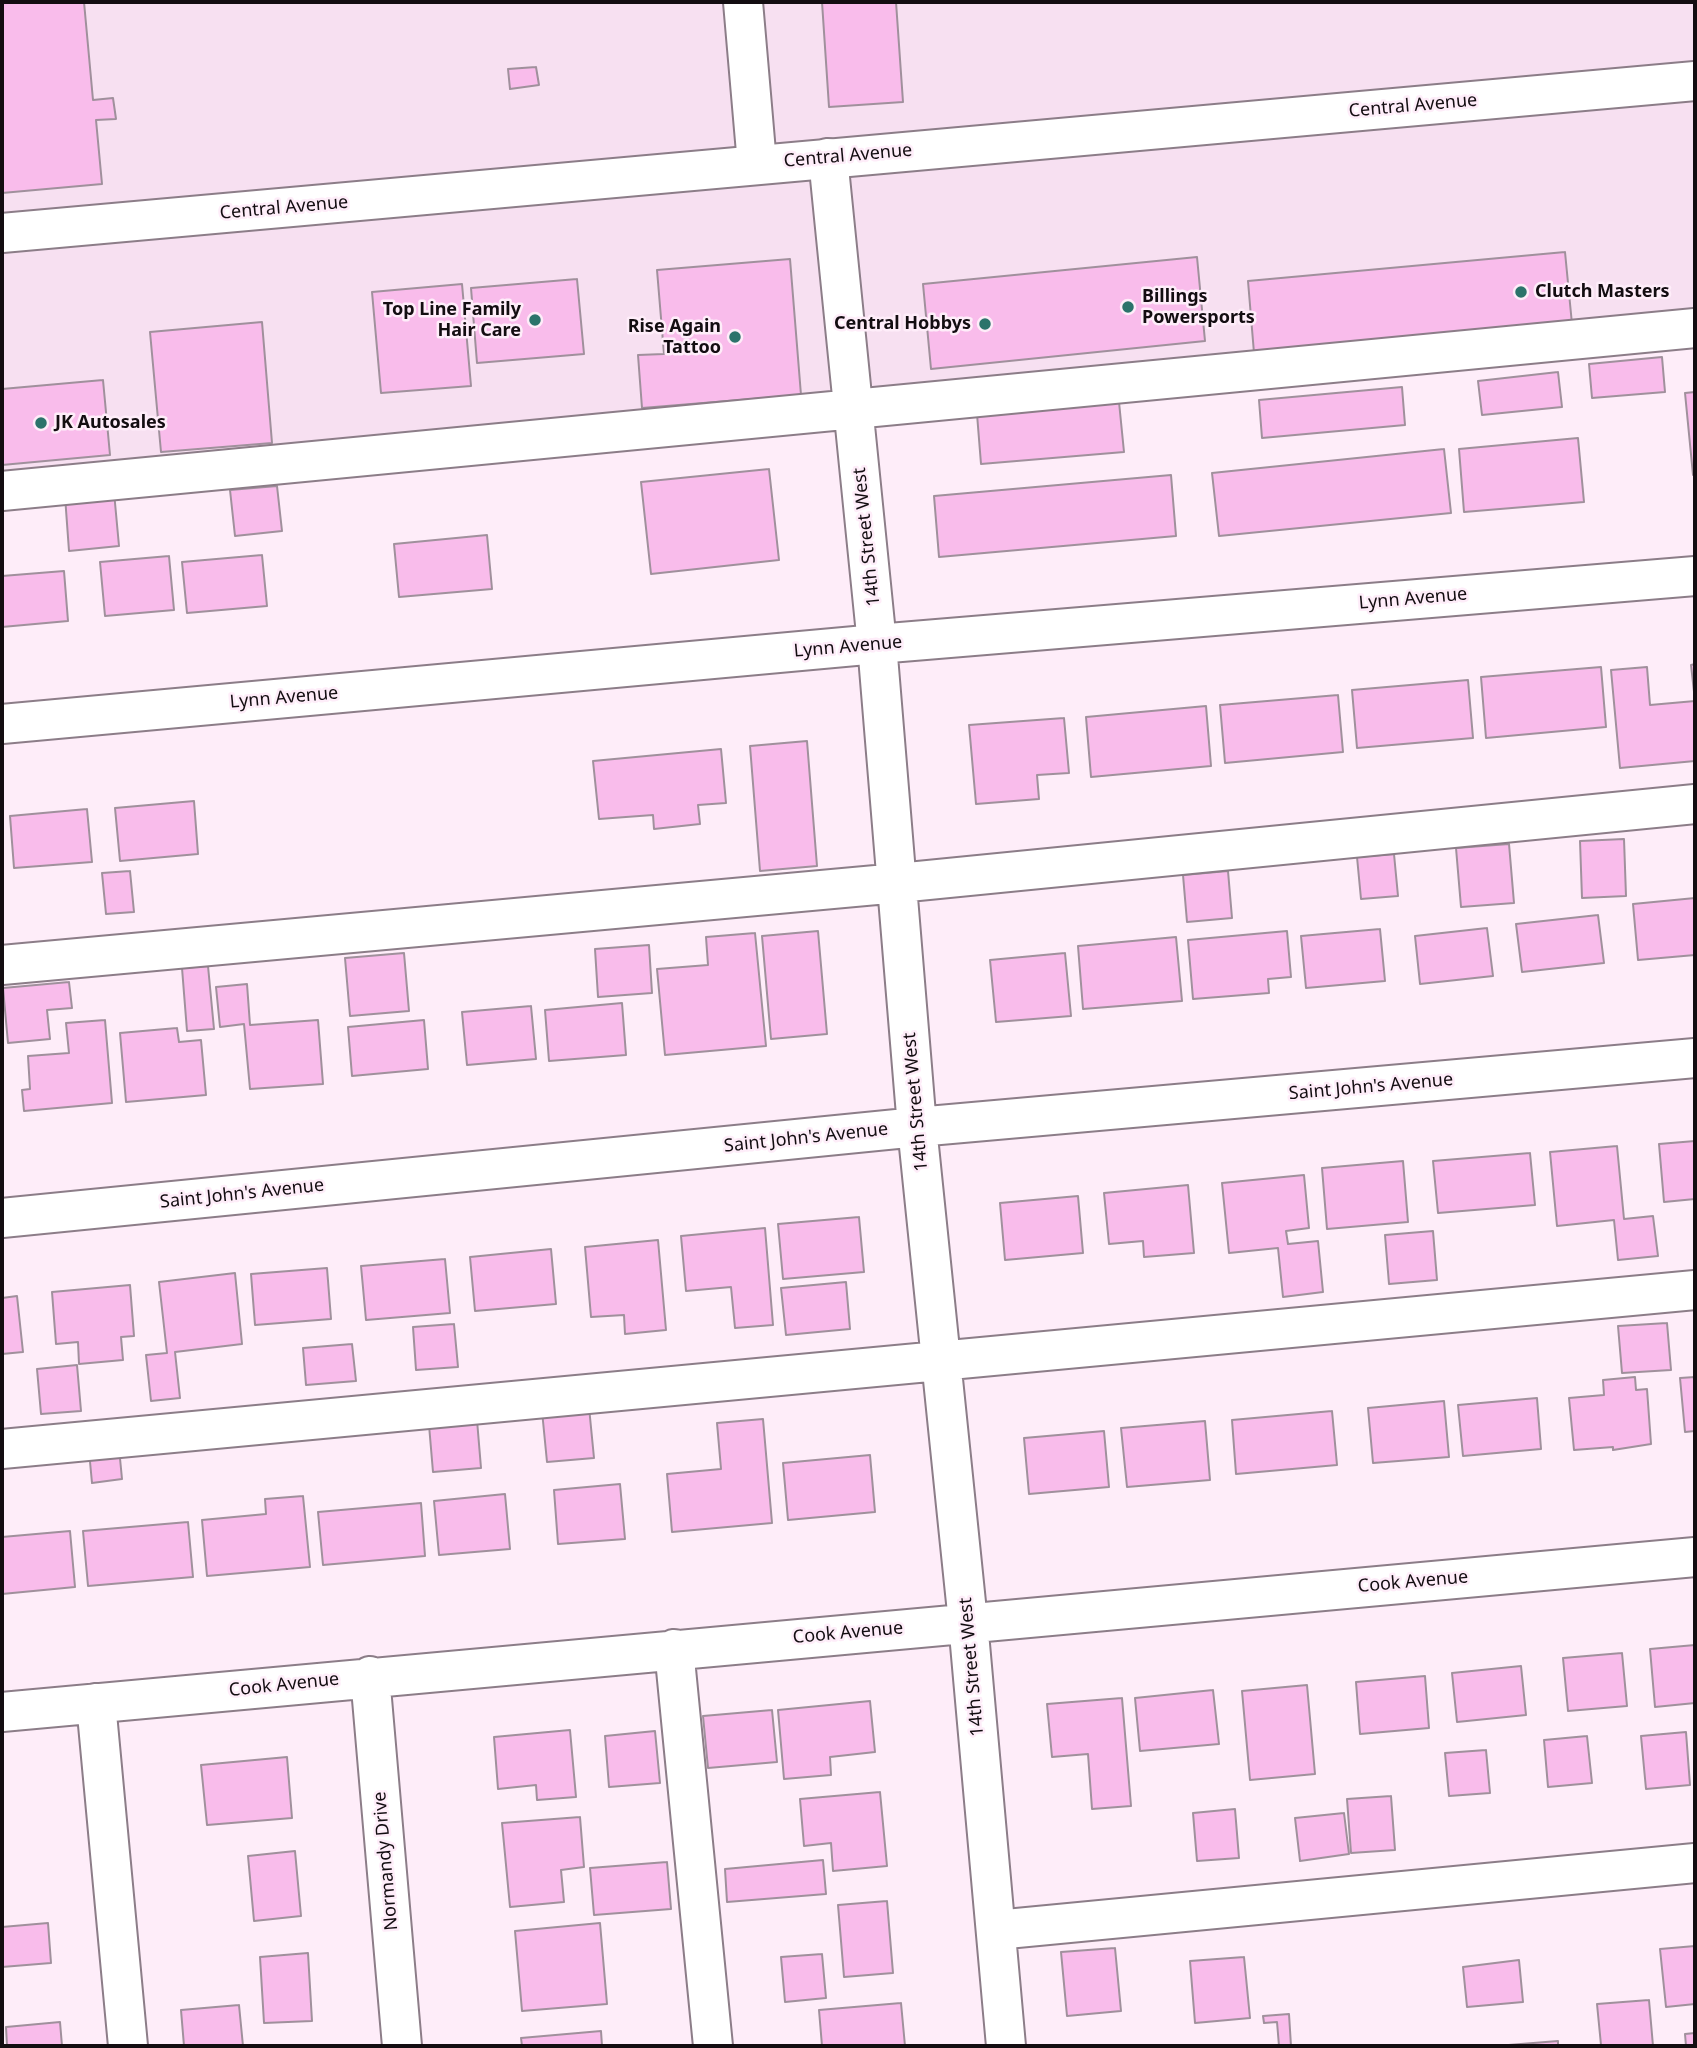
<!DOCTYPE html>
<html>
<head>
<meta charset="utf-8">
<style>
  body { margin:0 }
  #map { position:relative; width:1697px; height:2048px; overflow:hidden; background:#feedf9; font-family:"Noto Sans",sans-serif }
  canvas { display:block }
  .frame { position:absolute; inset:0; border:4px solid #130d11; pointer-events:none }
</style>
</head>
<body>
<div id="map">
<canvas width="1697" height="2048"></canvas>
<div class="frame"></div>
</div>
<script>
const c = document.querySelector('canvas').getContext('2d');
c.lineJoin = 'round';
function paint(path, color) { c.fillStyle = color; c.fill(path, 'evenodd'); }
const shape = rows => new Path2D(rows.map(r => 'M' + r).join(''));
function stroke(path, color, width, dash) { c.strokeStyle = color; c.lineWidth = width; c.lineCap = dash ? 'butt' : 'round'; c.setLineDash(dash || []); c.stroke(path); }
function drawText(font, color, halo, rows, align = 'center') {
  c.font = font + ' "Noto Sans",sans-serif'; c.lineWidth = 5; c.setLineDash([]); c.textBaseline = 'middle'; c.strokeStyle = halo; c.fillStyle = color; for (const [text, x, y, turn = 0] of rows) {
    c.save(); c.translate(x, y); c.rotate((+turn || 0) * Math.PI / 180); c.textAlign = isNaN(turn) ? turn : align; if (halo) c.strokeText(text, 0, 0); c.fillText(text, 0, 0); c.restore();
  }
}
paint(shape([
  [2,2,1695,2,1695,330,2,492]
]), '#f7e0f1');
const building = shape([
  [2,2,84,2,93,100,113,98,116,119,96,120,102,184,2,193,2,2],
  [822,2,896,2,903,102,829,107,822,2],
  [536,67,539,85,510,89,508,69,536,67],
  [1565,252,1572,324,1254,353,1248,281,1565,252],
  [1197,257,1205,341,931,369,923,284,1197,257],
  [790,259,801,395,642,408,638,355,664,354,657,270,790,259],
  [577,279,584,354,477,363,471,288,577,279],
  [462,284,471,386,381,393,372,292,462,284],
  [262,322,272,443,161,452,150,332,262,322],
  [1662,357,1665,392,1592,398,1589,364,1662,357],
  [1558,372,1562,407,1482,415,1478,381,1558,372],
  [103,380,110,455,2,465,2,389,103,380],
  [1402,387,1405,425,1262,438,1259,400,1402,387],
  [1695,392,1695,475,1693,475,1685,393,1695,392],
  [1119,402,1124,452,981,464,977,414,1119,402],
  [1578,438,1584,502,1464,512,1459,449,1578,438],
  [1444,449,1451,513,1219,536,1212,473,1444,449],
  [769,469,779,560,651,574,641,482,769,469],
  [1171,475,1176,536,939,557,934,496,1171,475],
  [277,486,282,531,235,536,230,490,277,486],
  [114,492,119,546,69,551,65,496,114,492],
  [487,535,492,589,399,597,394,544,487,535],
  [262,555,267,606,187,613,182,562,262,555],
  [169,556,174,610,105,616,100,562,169,556],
  [64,571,68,621,2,627,2,576,64,571],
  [1695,664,1695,761,1620,768,1611,670,1647,667,1650,705,1695,701,1691,665,1695,664],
  [1601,667,1606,727,1486,738,1481,677,1601,667],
  [1468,680,1473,738,1357,748,1352,690,1468,680],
  [1338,695,1343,752,1225,763,1220,705,1338,695],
  [1206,706,1211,766,1091,777,1086,717,1206,706],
  [1064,718,1069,773,1037,775,1039,799,976,804,969,725,1064,718],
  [807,741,817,866,760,871,750,746,807,741],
  [721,749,726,803,698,805,700,824,654,829,653,815,599,819,593,761,721,749],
  [194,801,198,854,120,861,115,808,194,801],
  [87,809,92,862,14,868,10,816,87,809],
  [1624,839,1626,896,1582,898,1580,841,1624,839],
  [1509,844,1514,903,1461,907,1456,848,1509,844],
  [1394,854,1398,896,1361,899,1357,857,1394,854],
  [130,871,134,912,106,914,102,873,130,871],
  [1228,871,1232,918,1187,922,1183,875,1228,871],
  [1695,898,1695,955,1638,960,1633,904,1695,898],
  [1598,915,1604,963,1522,972,1516,924,1598,915],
  [1487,928,1493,976,1420,984,1415,936,1487,928],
  [1380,929,1385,981,1306,988,1301,936,1380,929],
  [818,931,827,1034,771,1039,762,936,818,931],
  [1287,931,1291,977,1268,979,1269,993,1193,999,1188,940,1287,931],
  [755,933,766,1046,665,1055,657,969,708,965,706,937,755,933],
  [1176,937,1182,1001,1083,1009,1078,946,1176,937],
  [649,945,652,993,598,997,595,949,649,945],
  [404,953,409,1011,350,1016,345,958,404,953],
  [1065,953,1071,1016,996,1022,990,960,1065,953],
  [208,966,214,1029,187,1031,182,968,208,966],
  [69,982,72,1008,47,1010,50,1039,8,1043,3,988,69,982],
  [247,984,250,1025,318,1020,323,1084,250,1089,244,1024,220,1027,216,987,247,984],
  [622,1003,626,1055,549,1061,545,1010,622,1003],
  [531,1006,536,1059,467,1065,462,1012,531,1006],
  [105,1020,112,1103,24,1111,22,1090,30,1089,28,1056,69,1053,66,1023,105,1020],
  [424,1020,428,1069,352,1076,348,1027,424,1020],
  [177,1028,179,1042,201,1040,206,1095,126,1102,120,1033,177,1028],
  [1695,1141,1695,1199,1664,1202,1659,1144,1695,1141],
  [1617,1146,1624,1219,1653,1216,1658,1256,1618,1260,1614,1220,1557,1226,1550,1152,1617,1146],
  [1530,1153,1535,1205,1438,1213,1433,1161,1530,1153],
  [1403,1161,1408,1222,1327,1229,1322,1168,1403,1161],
  [1304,1175,1309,1228,1286,1231,1288,1244,1318,1241,1323,1292,1283,1297,1278,1248,1229,1253,1222,1183,1304,1175],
  [1188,1185,1194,1253,1144,1257,1143,1241,1109,1244,1104,1193,1188,1185],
  [1078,1196,1083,1253,1005,1260,1000,1203,1078,1196],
  [859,1217,864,1272,783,1279,778,1224,859,1217],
  [765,1228,773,1325,735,1328,731,1287,686,1291,681,1236,765,1228],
  [1433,1231,1437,1280,1389,1284,1385,1235,1433,1231],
  [658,1240,666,1330,625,1334,624,1315,591,1317,585,1247,658,1240],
  [551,1249,556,1304,475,1311,470,1257,551,1249],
  [445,1259,450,1313,366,1320,361,1266,445,1259],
  [327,1268,331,1319,255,1325,251,1274,327,1268],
  [235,1273,242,1344,175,1352,180,1398,151,1401,146,1355,167,1353,159,1282,235,1273],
  [846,1282,850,1329,786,1335,781,1288,846,1282],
  [130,1285,134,1336,121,1337,123,1360,79,1364,78,1342,56,1344,52,1292,130,1285],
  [17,1296,23,1352,2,1354,2,1298,17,1296],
  [1667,1323,1671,1370,1622,1373,1618,1326,1667,1323],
  [454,1324,458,1367,416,1370,413,1327,454,1324],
  [352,1344,356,1381,306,1385,303,1348,352,1344],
  [77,1365,81,1411,41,1414,37,1369,77,1365],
  [1635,1377,1636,1390,1647,1389,1651,1444,1613,1450,1613,1447,1574,1450,1569,1398,1604,1395,1603,1380,1635,1377],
  [1695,1377,1695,1431,1685,1432,1680,1378,1695,1377],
  [1537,1398,1541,1449,1463,1456,1458,1405,1537,1398],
  [1444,1401,1449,1457,1373,1463,1368,1408,1444,1401],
  [589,1407,594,1458,547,1462,542,1411,589,1407],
  [1332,1411,1337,1465,1236,1474,1232,1420,1332,1411],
  [763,1419,772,1523,672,1532,667,1474,721,1469,717,1423,763,1419],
  [477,1420,481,1468,433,1472,429,1425,477,1420],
  [1205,1421,1210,1480,1127,1487,1121,1428,1205,1421],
  [1104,1431,1109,1487,1029,1494,1024,1438,1104,1431],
  [119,1448,122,1479,92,1483,89,1451,119,1448],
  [870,1455,875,1512,788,1520,783,1463,870,1455],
  [620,1484,625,1539,558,1544,554,1490,620,1484],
  [505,1494,510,1549,439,1555,434,1501,505,1494],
  [303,1496,310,1567,207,1576,202,1520,266,1514,265,1499,303,1496],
  [421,1503,425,1556,323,1565,318,1512,421,1503],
  [188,1522,193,1577,88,1586,83,1531,188,1522],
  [70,1531,75,1587,2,1594,2,1537,70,1531],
  [1695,1645,1695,1703,1655,1707,1650,1649,1695,1645],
  [1622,1653,1627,1706,1568,1711,1563,1658,1622,1653],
  [1521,1666,1526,1715,1457,1722,1452,1673,1521,1666],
  [1425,1676,1429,1728,1360,1734,1356,1682,1425,1676],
  [1307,1685,1315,1774,1250,1780,1242,1691,1307,1685],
  [1213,1690,1219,1744,1140,1751,1135,1698,1213,1690],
  [1122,1698,1131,1806,1092,1809,1088,1754,1052,1757,1047,1704,1122,1698],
  [870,1701,875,1752,830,1757,831,1775,784,1779,778,1710,870,1701],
  [772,1710,777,1762,708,1768,703,1716,772,1710],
  [570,1730,576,1797,537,1800,536,1785,498,1789,494,1737,570,1730],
  [655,1731,660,1783,609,1787,605,1736,655,1731],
  [1686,1732,1690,1785,1646,1789,1641,1736,1686,1732],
  [1587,1736,1592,1783,1548,1787,1544,1740,1587,1736],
  [1486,1750,1490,1793,1449,1796,1445,1753,1486,1750],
  [287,1757,292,1818,207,1825,201,1765,287,1757],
  [880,1792,887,1866,833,1871,831,1843,804,1846,800,1799,880,1792],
  [1391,1796,1395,1850,1351,1853,1347,1799,1391,1796],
  [1235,1809,1239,1858,1197,1861,1193,1813,1235,1809],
  [1344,1813,1349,1854,1300,1861,1295,1818,1344,1813],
  [580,1817,584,1867,561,1870,564,1902,510,1907,502,1823,580,1817],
  [295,1851,301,1916,254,1921,248,1856,295,1851],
  [823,1860,826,1894,727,1902,725,1869,823,1860],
  [667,1862,671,1909,594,1915,590,1868,667,1862],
  [887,1901,893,1973,844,1977,838,1905,887,1901],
  [48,1923,51,1963,2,1967,2,1927,48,1923],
  [600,1923,607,2004,522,2011,515,1931,600,1923],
  [1695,1946,1695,2004,1666,2007,1660,1949,1695,1946],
  [1115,1948,1121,2011,1067,2016,1061,1952,1115,1948],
  [308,1953,312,2021,264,2023,260,1957,308,1953],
  [822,1954,826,1998,785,2002,781,1957,822,1954],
  [1244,1957,1250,2018,1195,2023,1190,1961,1244,1957],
  [1519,1960,1523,2002,1467,2007,1463,1967,1519,1960],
  [1649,2000,1653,2046,1585,2046,1601,2045,1597,2004,1649,2000],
  [901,2003,905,2046,822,2046,819,2010,901,2003],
  [239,2005,243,2046,184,2046,181,2010,239,2005],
  [1289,2014,1291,2046,1279,2046,1277,2022,1264,2023,1263,2016,1289,2014],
  [60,2022,62,2046,7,2046,6,2027,60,2022],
  [601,2031,602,2046,522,2046,521,2038,601,2031],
  [1695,2033,1695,2046,1686,2046,1685,2034,1695,2033],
  [1558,2041,1558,2046,1496,2046,1558,2041]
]);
paint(building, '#f9bceb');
stroke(building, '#a0909c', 2);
const minor = shape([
  [743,2,757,164],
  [828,158,877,644,917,1127,968,1622,1006,2046],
  [2,491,1695,328],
  [2,724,877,644,1695,576],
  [2,965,898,883,1695,804],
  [2,1218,917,1127,1695,1058],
  [2,1449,1695,1290],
  [674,1649,713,2046],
  [370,1676,402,2046],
  [96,1703,128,2046],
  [2,1712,1695,1557],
  [996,1930,1695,1863]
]);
const major = shape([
  [2,233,1695,81]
]);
stroke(minor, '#8c7d88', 42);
stroke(major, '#8c7d88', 42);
stroke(minor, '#fff', 38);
stroke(major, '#fff', 38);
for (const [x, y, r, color] of [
  [1521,292,7,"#2c736b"],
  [1128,307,7,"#2c736b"],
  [535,320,7,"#2c736b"],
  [985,324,7,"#2c736b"],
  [735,337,7,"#2c736b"],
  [41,423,7,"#2c736b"]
]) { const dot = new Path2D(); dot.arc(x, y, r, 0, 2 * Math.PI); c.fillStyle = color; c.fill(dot); stroke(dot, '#feedf9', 2.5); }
drawText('18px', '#130d11', '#feedf9', [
  ["Central Avenue",1413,106,-5],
  ["Central Avenue",848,156,-5],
  ["Central Avenue",284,208,-5],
  ["14th Street West",867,537,-96],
  ["Lynn Avenue",1413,599,-5],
  ["Lynn Avenue",848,647,-5],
  ["Lynn Avenue",284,698,-5],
  ["Saint John's Avenue",1371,1087,-5],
  ["14th Street West",916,1102,-95],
  ["Saint John's Avenue",806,1138,-6],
  ["Saint John's Avenue",242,1194,-6],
  ["Cook Avenue",1413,1582,-5],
  ["Cook Avenue",848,1633,-5],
  ["14th Street West",972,1667,-95],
  ["Cook Avenue",284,1685,-6],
  ["Normandy Drive",386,1861,-95]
]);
drawText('bold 18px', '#130d11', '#feedf9', [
  ["Clutch Masters",1535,292],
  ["Billings",1142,297],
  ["Powersports",1142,318],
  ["Top Line Family",521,310,"right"],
  ["Hair Care",521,331,"right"],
  ["Central Hobbys",971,324,"right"],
  ["Rise Again",721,327,"right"],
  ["Tattoo",721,348,"right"],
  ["JK Autosales",55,423]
], 'left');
</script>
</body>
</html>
